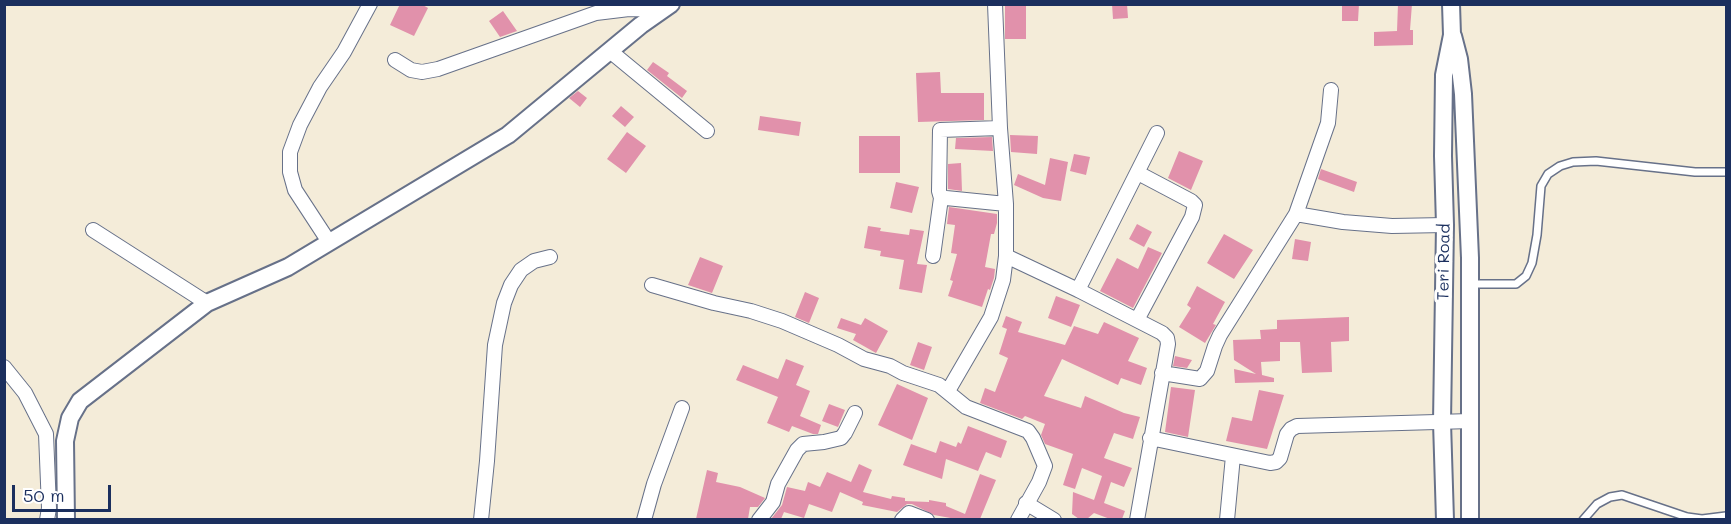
<!DOCTYPE html>
<html>
<head>
<meta charset="utf-8">
<style>
  body { margin:0 }
  #map { position:relative; width:1731px; height:524px; overflow:hidden; background:#f4ecd9; font-family:Mali,sans-serif }
  canvas { display:block }
  .frame { position:absolute; inset:0; border:6px solid #1b2f5e; pointer-events:none }
  .scale { position:absolute; left:12px; top:485px; width:99px; height:27px; box-sizing:border-box; border:3px solid #1b2f5e; border-top:0; padding-left:8px; font-size:18px; line-height:21px; white-space:nowrap; color:#1b2f5e; -webkit-text-stroke:4px #fff; paint-order:stroke }
</style>
</head>
<body>
<div id="map">
<canvas width="1731" height="524"></canvas>
<div class="frame"></div>
<div class="scale">50 m</div>
</div>
<script>
const c = document.querySelector('canvas').getContext('2d');
c.lineJoin = 'round';
function paint(path, color) { c.fillStyle = color; c.fill(path, 'evenodd'); }
const shape = rows => new Path2D(rows.map(r => 'M' + r).join(''));
function stroke(path, color, width, dash) { c.strokeStyle = color; c.lineWidth = width; c.lineCap = dash ? 'butt' : 'round'; c.setLineDash(dash || []); c.stroke(path); }
function drawText(font, color, halo, rows, align = 'center') {
  c.font = font + ' Mali,sans-serif'; c.lineWidth = 6; c.setLineDash([]); c.textBaseline = 'middle'; c.strokeStyle = halo; c.fillStyle = color; for (const [text, x, y, turn = 0] of rows) {
    c.save(); c.translate(x, y); c.rotate((+turn || 0) * Math.PI / 180); c.textAlign = isNaN(turn) ? turn : align; if (halo) c.strokeText(text, 0, 0); c.fillText(text, 0, 0); c.restore();
  }
}
paint(shape([
  [400,4,421,4,428,8,414,36,390,25],
  [1005,4,1026,4,1026,39,1005,39],
  [1112,4,1127,4,1128,18,1113,19],
  [1342,4,1359,4,1358,21,1342,21],
  [1398,4,1412,4,1410,30,1413,30,1413,45,1374,46,1374,32,1397,31],
  [503,11,517,31,500,37,489,21],
  [653,62,669,73,667,76,687,91,682,98,647,70],
  [940,72,941,93,984,93,984,120,918,122,916,73],
  [578,91,587,98,580,107,569,98],
  [621,106,634,117,625,127,612,116],
  [760,116,801,122,799,136,758,130],
  [627,132,646,146,626,173,607,159],
  [1010,135,1038,136,1037,154,1011,152],
  [859,136,900,136,900,173,859,173],
  [992,137,993,151,955,149,956,138],
  [1179,151,1203,161,1191,190,1168,178],
  [1074,154,1090,157,1086,175,1070,171],
  [1050,158,1068,162,1061,201,1043,198,1014,185,1018,174,1045,185],
  [961,163,962,191,948,189,948,164],
  [1321,169,1357,182,1354,192,1318,179],
  [896,182,919,187,912,213,890,208],
  [949,207,997,214,997,223,994,234,991,234,985,267,995,269,994,278,990,290,988,289,982,307,948,296,953,281,950,280,957,254,951,253,955,225,947,224],
  [1137,224,1152,232,1144,247,1129,239],
  [868,226,881,228,880,231,909,235,910,229,924,231,917,264,927,265,922,293,899,289,904,260,880,256,881,251,864,248],
  [1224,234,1253,250,1234,279,1207,263],
  [1295,239,1311,242,1308,261,1292,259],
  [1148,247,1162,253,1133,308,1100,291,1117,258,1138,269],
  [700,257,723,266,712,293,688,285],
  [1197,286,1225,302,1213,324,1216,325,1205,343,1179,327,1191,308,1187,305],
  [805,292,819,298,809,323,795,317],
  [1056,296,1080,305,1071,327,1048,318],
  [1006,316,1022,322,1018,332,1065,345,1074,326,1098,334,1104,322,1139,338,1128,361,1147,368,1141,385,1121,378,1118,385,1062,359,1044,396,1081,408,1085,396,1124,413,1140,417,1133,439,1114,433,1104,458,1132,468,1124,487,1111,482,1104,503,1125,511,1122,519,1110,519,1094,513,1087,519,1079,519,1072,514,1073,492,1094,500,1102,476,1082,468,1075,489,1063,485,1073,454,1045,444,1041,435,1045,424,1025,416,1022,419,980,403,985,388,995,392,1008,358,999,354,1007,329,1002,327],
  [1349,317,1349,341,1331,342,1332,372,1302,373,1300,342,1280,342,1280,361,1261,362,1262,375,1274,378,1274,382,1235,383,1234,369,1256,374,1234,360,1233,340,1261,339,1260,330,1277,329,1277,320],
  [841,318,861,325,865,318,888,331,876,353,853,340,856,334,837,328],
  [918,342,932,347,924,370,910,365],
  [1175,356,1192,360,1187,368,1173,366],
  [786,359,804,366,796,385,810,391,800,416,821,425,818,434,813,434,792,426,789,432,767,423,778,397,736,380,743,365,778,379],
  [897,384,928,398,912,440,878,425],
  [1171,387,1195,390,1188,437,1165,432],
  [1259,390,1284,395,1267,449,1226,441,1232,417,1252,421],
  [829,404,845,410,838,427,822,421],
  [968,426,1007,441,1001,458,986,452,978,471,946,459,942,479,903,465,911,444,936,453,940,441,956,447,958,442,961,444],
  [859,464,872,470,863,492,891,499,892,496,905,498,905,501,929,502,929,500,946,503,946,506,965,514,980,474,996,480,980,519,956,519,934,515,912,504,907,504,897,512,862,505,863,502,840,492,832,512,809,504,804,518,784,512,781,519,771,519,782,505,787,487,805,491,808,482,820,487,827,472,851,482],
  [707,470,718,473,716,482,740,487,765,498,758,507,750,507,748,519,696,519]
]), '#e191ab');
const service = shape([
  [1471,284,1516,284,1526,276,1532,263,1537,235,1541,186,1548,174,1560,166,1573,162,1596,161,1695,172,1726,172],
  [1583,520,1597,504,1610,497,1622,495,1687,517,1702,519,1726,516]
]);
const minor = shape([
  [995,4,1000,128,1006,204,1006,256,1078,290,1162,333,1167,338,1168,344,1137,520],
  [610,51,707,131],
  [395,60,411,70,422,72,438,69,596,13,629,9,663,10],
  [946,198,1006,204],
  [1296,214,1343,222,1392,226,1445,225],
  [93,230,207,303],
  [329,242,295,190,290,172,290,152,300,125,320,87,344,52,370,4],
  [933,256,941,198,939,191,940,130,1000,128],
  [652,285,714,303,751,311,782,321,838,345,864,359,890,366,903,373,939,385,966,407,1028,431,1033,438,1045,466,1039,482,1018,520],
  [1078,290,1157,133],
  [1137,320,1192,217,1195,205,1191,201,1138,173],
  [4,367,25,393,46,434,49,508,47,520],
  [1162,373,1200,379,1207,371,1215,346,1220,335,1296,214,1328,123,1331,90],
  [948,391,991,317,1003,280,1006,256],
  [1150,438,1270,463,1276,462,1280,458,1287,434,1291,429,1297,426,1471,421],
  [1026,503,1054,520],
  [481,520,487,461,495,345,504,303,511,285,521,270,534,261,550,257],
  [644,520,654,484,682,408],
  [759,520,773,502,778,484,797,450,803,444,824,442,841,438,845,433,855,413],
  [902,520,909,513,927,520],
  [1227,520,1233,456]
]);
const tertiary = shape([
  [1453,36,1459,59,1463,94,1470,258,1470,520],
  [66,520,65,441,70,418,80,401,207,303,288,267,508,135,641,25,671,4],
  [1445,520,1442,422,1445,225,1443,156,1444,75,1452,35,1451,4]
]);
stroke(service, '#677189', 10);
stroke(minor, '#677189', 16);
stroke(tertiary, '#677189', 20);
stroke(service, '#fff', 7);
stroke(minor, '#fff', 14);
stroke(tertiary, '#fff', 16);
drawText('16px', '#1b2f5e', '#fff', [
  ["Teri Road",1444,262,-89]
]);
</script>
</body>
</html>
